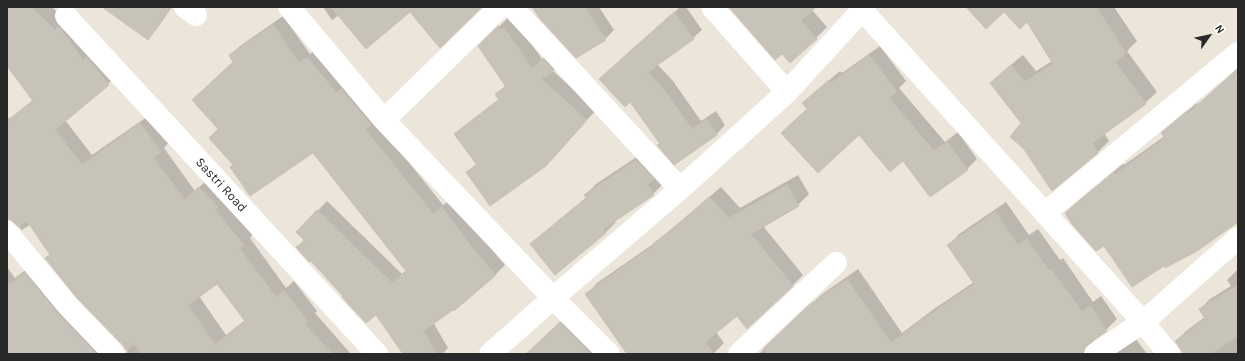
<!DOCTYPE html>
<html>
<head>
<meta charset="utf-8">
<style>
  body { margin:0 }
  #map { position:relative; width:1245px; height:361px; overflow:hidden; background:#ece5da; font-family:Karla,sans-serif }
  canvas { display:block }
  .frame { position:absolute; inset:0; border:8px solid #292929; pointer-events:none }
  .north { position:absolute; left:1189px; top:16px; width:40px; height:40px; -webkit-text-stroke:3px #fff; paint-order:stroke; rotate:57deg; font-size:11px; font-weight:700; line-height:16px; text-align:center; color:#292929 }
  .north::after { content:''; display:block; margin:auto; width:14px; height:18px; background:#292929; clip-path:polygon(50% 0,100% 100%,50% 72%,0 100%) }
</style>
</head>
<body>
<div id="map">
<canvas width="1245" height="361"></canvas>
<div class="frame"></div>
<div class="north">N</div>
</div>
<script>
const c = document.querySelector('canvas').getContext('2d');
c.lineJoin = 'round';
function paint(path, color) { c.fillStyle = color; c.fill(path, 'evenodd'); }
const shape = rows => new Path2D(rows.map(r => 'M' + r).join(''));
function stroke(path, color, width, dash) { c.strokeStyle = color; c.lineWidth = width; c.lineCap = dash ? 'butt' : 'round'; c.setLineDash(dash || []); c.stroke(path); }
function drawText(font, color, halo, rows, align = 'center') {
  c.font = font + ' Karla,sans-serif'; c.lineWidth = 3; c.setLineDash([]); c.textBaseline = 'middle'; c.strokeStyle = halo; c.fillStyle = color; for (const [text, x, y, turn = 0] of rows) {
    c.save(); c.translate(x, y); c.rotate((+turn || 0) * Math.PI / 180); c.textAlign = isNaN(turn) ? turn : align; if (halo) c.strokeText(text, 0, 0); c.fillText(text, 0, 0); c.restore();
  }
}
paint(shape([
  [7,7,52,7,118,74,108,84,65,120,92,155,151,114,170,141,164,148,195,191,209,178,253,234,250,238,286,288,294,281,317,311,315,313,351,354,127,354,127,350,124,345,46,258,51,254,31,224,22,230,12,220,7,219,7,116,9,119,33,100,7,64],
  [217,282,245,320,226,335,199,296],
  [119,7,172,7,156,30,148,38],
  [323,7,481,7,339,15,332,20],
  [533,7,599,7,614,30,605,39],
  [680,7,686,7,702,30,693,38,657,64,673,81,701,121,716,111,725,125,717,134,675,163,658,145,661,143,609,71],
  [730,7,815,7,812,10,827,27,816,38,782,52],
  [1054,7,1114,7,1137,41,1127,51,1157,92,1145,103,1104,133,1109,141,1098,152,1053,189,1023,123,991,83,1002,72,1023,55,1036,71,1052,61],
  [283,16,310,54,317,48,443,205,453,198,479,234,505,265,495,275,453,309,433,322,448,348,442,354,413,354,376,314,344,296,312,259,297,247,305,239,297,232,327,201,402,274,407,270,313,152,234,165,219,129,234,61,230,55,240,46],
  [508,18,514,19,542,59,553,50,563,60,553,71,596,110,556,155,468,172,477,163,455,134,465,125,499,99,496,95,506,85,479,46],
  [880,46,906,81,899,88,945,142,958,132,977,159,967,169,903,159,859,133,808,109,814,93,840,71,842,73],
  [1238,68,1238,224,1236,223,1164,265,1104,245,1066,213,1076,203,1123,164,1124,165,1165,136,1163,133,1173,123,1197,103,1198,105],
  [647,150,664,183,653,194,615,220,616,222,606,232,555,273,531,244,542,234,587,197,585,195,596,184],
  [798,175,809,194,798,205,763,226,803,275,792,286,737,315,716,332,724,343,713,354,633,354,587,294,597,283,656,242,721,187,740,208],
  [1006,202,1029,235,1038,229,1060,260,1063,258,1093,302,1101,296,1117,319,1106,330,1094,338,1093,344,1100,354,759,354,821,295,858,269,902,333,934,309,974,282,949,245,959,234],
  [35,263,118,354,7,354,7,267,15,278],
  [1238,269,1238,354,1186,354,1176,341,1186,331,1205,317,1200,309,1210,299,1231,286,1227,280],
  [571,313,596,354,532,354,545,337],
  [1136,339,1147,354,1113,354]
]), '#0003');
const building = shape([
  [7,7,31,7,55,30,59,27,83,60,86,57,109,85,55,130,82,165,140,123,161,152,153,157,185,200,198,187,218,207,215,210,244,245,240,249,276,297,284,291,308,322,305,324,332,354,142,354,134,344,126,350,123,345,77,298,45,258,50,255,27,221,19,227,7,217,7,121,33,101,7,66,7,7],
  [217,284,245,321,215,345,188,305,217,284],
  [102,7,171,7,148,40,102,7],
  [331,7,481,7,481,8,440,48,410,12,366,49,331,7],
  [532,7,585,7,606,40,576,58,540,19,532,7],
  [729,7,816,7,801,21,817,39,790,63,782,54,775,60,729,7],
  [966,7,1096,7,1126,53,1115,62,1146,104,1092,143,1098,153,1052,191,1023,148,1010,137,1021,123,990,83,1011,65,1025,82,1053,64,1027,22,1020,29,1004,12,986,29,966,7],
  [674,12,694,39,648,72,664,90,692,129,707,119,717,135,674,165,657,145,660,144,630,102,625,107,599,79,674,12],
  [273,25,299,63,307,57,336,93,341,89,371,125,365,129,433,214,442,207,469,244,496,275,454,311,453,310,423,331,437,354,403,354,376,315,366,323,342,297,343,296,311,261,309,262,296,247,305,241,296,232,317,210,392,283,406,271,313,153,250,196,230,167,233,165,209,138,218,129,192,100,233,62,229,55,273,25],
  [498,26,501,30,504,28,532,68,543,59,554,71,541,79,587,120,546,166,490,206,466,172,477,165,454,134,499,100,495,94,506,87,478,46,498,26],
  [869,55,897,92,889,98,934,151,947,142,968,170,930,197,903,161,890,172,859,135,818,173,781,133,807,109,802,103,829,80,831,83,869,55],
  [1238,69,1238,222,1197,251,1165,268,1164,266,1132,287,1104,246,1096,251,1072,224,1065,213,1113,173,1114,175,1165,138,1161,133,1186,112,1187,114,1238,69],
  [636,160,654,179,647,184,654,195,603,229,606,233,555,275,530,244,586,198,584,195,636,160],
  [787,185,799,206,751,234,793,286,747,329,737,316,705,342,714,354,627,354,585,294,654,245,653,244,681,222,709,197,729,218,787,185],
  [995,212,1018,245,1027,239,1049,271,1051,269,1082,312,1090,306,1107,331,1088,344,1084,348,1083,354,768,354,763,349,809,305,847,279,891,343,922,320,974,284,947,245,995,212],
  [25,273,58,314,97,354,7,354,7,285,25,273],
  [1238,285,1238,336,1210,354,1184,354,1175,341,1205,319,1199,309,1238,285],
  [560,322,591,354,526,354,560,322]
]);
paint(building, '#c7c3b9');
stroke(building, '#c8c1b4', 1);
stroke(shape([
  [185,7,196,15],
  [289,7,384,120,553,298,609,354],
  [512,7,680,189],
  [712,7,787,92],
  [862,10,1143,322,1169,354],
  [66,16,377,354],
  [384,120,500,7],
  [1045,213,1238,53],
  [7,232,68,306,114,354],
  [490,354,553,298,680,189,787,92,865,7],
  [739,354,836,263],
  [1095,354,1143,322,1238,238]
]), '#fff', 22);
drawText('13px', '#292929', '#fff', [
  ["Sastri Road",221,185,47]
]);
</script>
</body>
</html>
